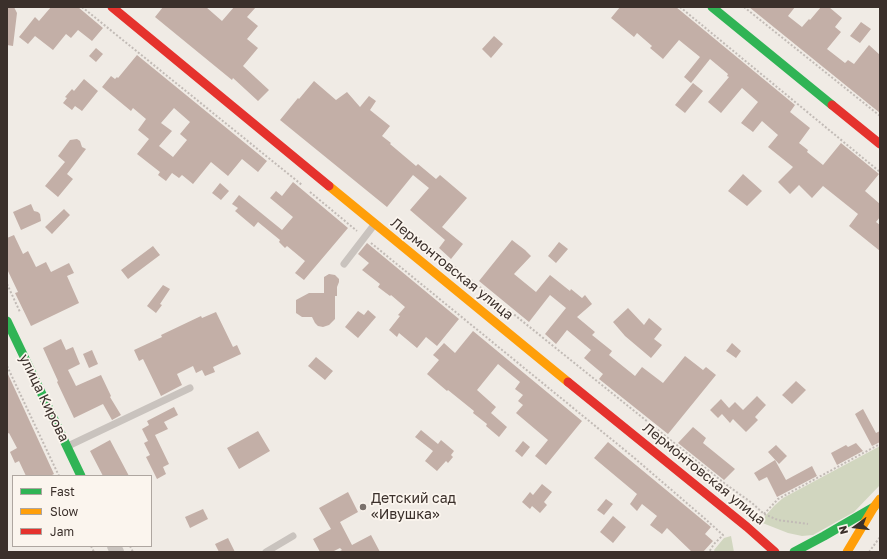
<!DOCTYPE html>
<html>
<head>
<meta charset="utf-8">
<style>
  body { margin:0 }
  #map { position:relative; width:887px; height:559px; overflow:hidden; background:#f0ebe5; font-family:"Golos Text",sans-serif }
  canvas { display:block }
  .frame { position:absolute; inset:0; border:8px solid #3b302b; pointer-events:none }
  .legend { position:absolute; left:12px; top:475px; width:140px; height:72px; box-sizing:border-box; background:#fbf5ee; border:1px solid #aea6a0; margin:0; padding:5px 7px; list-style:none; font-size:12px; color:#3b302b }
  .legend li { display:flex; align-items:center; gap:8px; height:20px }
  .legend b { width:20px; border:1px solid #aea6a0 }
  .north { position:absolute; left:835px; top:507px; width:40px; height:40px; -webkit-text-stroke:3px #fbf5ee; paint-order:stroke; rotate:255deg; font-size:11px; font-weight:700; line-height:16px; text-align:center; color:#3b302b }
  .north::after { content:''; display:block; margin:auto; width:14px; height:18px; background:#3b302b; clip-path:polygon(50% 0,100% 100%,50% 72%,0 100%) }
</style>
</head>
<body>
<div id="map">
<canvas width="887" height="559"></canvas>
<div class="frame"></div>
<ul class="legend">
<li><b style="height:5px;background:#30b455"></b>Fast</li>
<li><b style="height:5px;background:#ff9f0a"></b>Slow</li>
<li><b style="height:5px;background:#e5322d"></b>Jam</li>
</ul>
<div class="north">N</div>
</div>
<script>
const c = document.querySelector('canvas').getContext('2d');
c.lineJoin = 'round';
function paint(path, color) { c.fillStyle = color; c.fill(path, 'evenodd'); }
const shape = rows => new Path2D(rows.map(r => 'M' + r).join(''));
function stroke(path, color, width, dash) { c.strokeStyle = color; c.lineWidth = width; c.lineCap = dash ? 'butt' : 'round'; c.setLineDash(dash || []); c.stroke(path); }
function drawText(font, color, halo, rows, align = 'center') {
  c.font = font + ' "Golos Text",sans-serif'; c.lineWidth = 3.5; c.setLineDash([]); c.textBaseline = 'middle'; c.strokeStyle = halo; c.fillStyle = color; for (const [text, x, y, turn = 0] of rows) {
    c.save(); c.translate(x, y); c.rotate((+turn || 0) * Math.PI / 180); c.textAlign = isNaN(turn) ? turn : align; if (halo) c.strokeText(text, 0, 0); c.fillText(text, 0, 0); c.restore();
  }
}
paint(shape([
  [880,446,880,485,854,512,813,535,802,536,788,533,760,522,774,506,783,498],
  [731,536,734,552,715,552,714,550,724,538]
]), '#d1d6bf');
paint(shape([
  [7,7,14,7,17,13,13,46,7,45],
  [51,7,78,7,103,28,92,41,78,30,71,38,66,34,53,50,35,36,28,44,19,37,35,17,39,21],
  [163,7,206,7,222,21,234,7,256,7,247,17,258,26,247,39,258,48,243,66,269,90,258,101,233,78,232,80,155,17],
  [620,7,676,7,795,105,790,112,810,128,799,143,808,150,807,152,823,165,841,143,879,174,865,191,880,204,880,217,876,222,880,225,880,251,849,226,858,214,823,186,812,198,799,185,790,194,778,182,793,167,768,147,778,135,762,121,753,132,741,123,758,102,742,88,721,113,708,102,729,77,727,76,728,74,710,59,691,83,684,77,700,57,679,40,663,59,650,48,652,46,637,33,634,37,611,18],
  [749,7,795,7,788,16,802,27,809,19,810,20,821,7,829,7,842,18,835,27,841,32,827,49,845,63,848,60,854,64,869,45,880,55,880,113],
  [861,22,871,29,860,43,850,36],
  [494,36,503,44,491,58,482,49],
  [96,48,103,54,96,62,89,56],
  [137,55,267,161,258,172,242,159,228,176,211,162,193,184,182,175,179,178,172,173,166,181,158,175,160,172,137,154,149,139,138,130,146,119,133,108,131,111,102,87,111,76,115,79,117,77,118,78],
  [174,108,190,122,180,134,187,140,173,157,159,146,172,131,161,123],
  [84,79,98,91,82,111,75,106,72,110,63,103,67,98,65,97,72,89,74,91],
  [314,81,336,100,347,92,360,107,369,96,376,101,370,110,390,126,382,136,391,143,390,144,416,166,418,164,436,179,440,175,467,198,442,227,463,244,451,259,439,248,445,240,410,210,429,188,413,175,387,207,280,120,298,98,299,99],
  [693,83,703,91,685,113,675,105],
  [77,139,80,141,82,147,86,149,67,174,73,179,58,197,45,186,65,162,58,156,70,140],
  [743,174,762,191,747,206,728,191],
  [293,182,348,228,304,280,295,273,305,261,287,246,285,248,279,242,280,240,258,222,254,227,235,211,238,208,232,204,239,195,282,230,293,217,270,198,276,191,282,196],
  [220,183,229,191,221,200,212,193],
  [31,204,34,211,38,212,40,214,41,221,21,230,13,212],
  [64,209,70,215,52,234,45,227],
  [14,235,23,254,28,251,36,267,46,262,51,272,69,263,74,273,67,276,79,303,31,326,15,293,18,292,7,269,7,238],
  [512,240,525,250,531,256,514,274,536,292,550,275,570,291,571,289,582,298,585,295,592,304,577,317,595,332,592,335,612,351,609,355,635,376,642,367,663,383,685,356,703,370,706,367,716,375,668,434,599,379,603,374,584,358,591,350,567,330,556,344,545,334,566,308,550,295,529,322,479,281],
  [559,242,568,249,556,263,548,256],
  [367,243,459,319,437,346,426,337,417,348,399,333,397,337,389,330,400,316,398,315,405,307,391,295,390,296,378,287,380,284,362,270,369,263,358,254],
  [153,246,160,255,128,279,121,270],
  [329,274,335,275,339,279,339,282,337,287,337,296,335,296,335,319,329,325,323,327,318,326,315,323,312,317,302,317,296,313,296,300,309,293,324,293,324,277],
  [163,285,170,289,160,304,162,305,156,313,147,306],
  [628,308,644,325,649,318,662,329,654,339,662,345,651,358,625,336,613,322],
  [368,310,376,317,358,338,345,327,358,311,364,315],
  [216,312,233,347,237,345,241,354,213,367,215,372,205,376,202,370,196,373,193,366,177,374,182,385,161,396,143,359,139,361,134,350,162,337,161,335,201,316,202,318],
  [473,331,582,421,546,465,535,456,548,440,516,413,523,405,518,401,523,395,515,389,520,382,498,364,477,390,496,407,491,413,507,427,499,437,486,426,487,424,473,413,474,411,448,390,447,391,427,374,439,360,433,355,444,343,455,353],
  [61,339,66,350,73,347,80,364,68,370,76,386,101,375,111,396,110,397,121,415,112,420,103,404,74,418,57,382,58,381,43,348],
  [732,343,741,351,736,358,726,351],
  [92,350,98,364,89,368,83,354],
  [316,357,333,371,325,380,308,366],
  [7,372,54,474,50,476,26,476,19,461,15,463,10,452,17,448,9,433,7,434],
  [796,381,806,390,792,404,782,395],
  [757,396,766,405,755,417,758,420,746,432,733,419,730,423,722,414,718,418,710,410,721,399,729,408,735,402,743,410],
  [174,407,178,415,164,422,168,429,155,435,169,464,163,467,166,474,157,479,146,457,150,455,144,443,148,441,142,429,149,425,147,421],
  [863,409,876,433,880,431,880,442,872,446,855,414],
  [693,427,706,438,703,443,735,469,724,480,678,443],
  [421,430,438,444,441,440,454,451,451,455,453,457,448,463,446,461,437,471,425,461,433,451,415,437],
  [258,431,270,451,239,469,227,448],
  [110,440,129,476,103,476,90,451],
  [523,441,530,447,522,457,515,451],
  [608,442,711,527,705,534,713,541,703,552,692,552,667,528,662,534,650,525,657,516,642,504,637,511,630,504,637,494,594,458],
  [856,443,863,451,837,465,831,453,846,445,848,447],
  [776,445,787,456,779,464,768,452],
  [775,460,786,480,812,466,817,476,777,497,767,477,759,481,754,473],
  [542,484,552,492,544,502,547,505,540,513,532,506,530,509,522,502,530,492,533,495],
  [348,492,358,512,340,522,352,545,371,535,380,552,338,552,342,550,340,548,332,552,320,552,313,539,331,529,319,508],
  [606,499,613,504,604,515,597,510],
  [203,509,208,519,190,528,185,517],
  [613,516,626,527,613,543,600,532],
  [228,538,235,552,219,552,215,544]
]), '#c3afa7');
stroke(shape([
  [82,7,302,185],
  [680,7,880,172],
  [744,7,880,116],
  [310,192,357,231],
  [405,227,724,483,752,503,764,514,778,520,808,524],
  [371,243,632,456,703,517,723,535,714,544,709,552],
  [7,284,20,312],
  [7,366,59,476],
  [764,514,778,499,880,444],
  [91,546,94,552],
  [130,546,133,552],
  [869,552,880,537]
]), '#c2bbb6', 2, [2, 2]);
stroke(shape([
  [344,264,374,225],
  [68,446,190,388],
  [266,552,293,536]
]), '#c9c3be', 7);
stroke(shape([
  [114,546,117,552]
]), '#c9c3be', 14);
stroke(shape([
  [712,7,832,105],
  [7,321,81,476],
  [794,552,824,536,874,507]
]), '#30b455', 9);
stroke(shape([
  [329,186,568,382],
  [847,552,874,507,880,499]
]), '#ff9f0a', 9);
stroke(shape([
  [112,7,329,186],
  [832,105,880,144],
  [568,382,747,527,775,552]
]), '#e5322d', 9);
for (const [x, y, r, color] of [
  [363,507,4,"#7a716c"]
]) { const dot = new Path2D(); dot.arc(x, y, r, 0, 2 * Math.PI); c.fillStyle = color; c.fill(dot); stroke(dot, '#fbf5ee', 1.5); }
drawText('14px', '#3b302b', '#fbf5ee', [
  ["Лермонтовская улица",452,269,39],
  ["улица Кирова",44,398,64],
  ["Лермонтовская улица",704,474,39]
]);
drawText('14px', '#3b302b', '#fbf5ee', [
  ["Детский сад",371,499],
  ["«Ивушка»",371,515]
], 'left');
</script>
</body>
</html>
